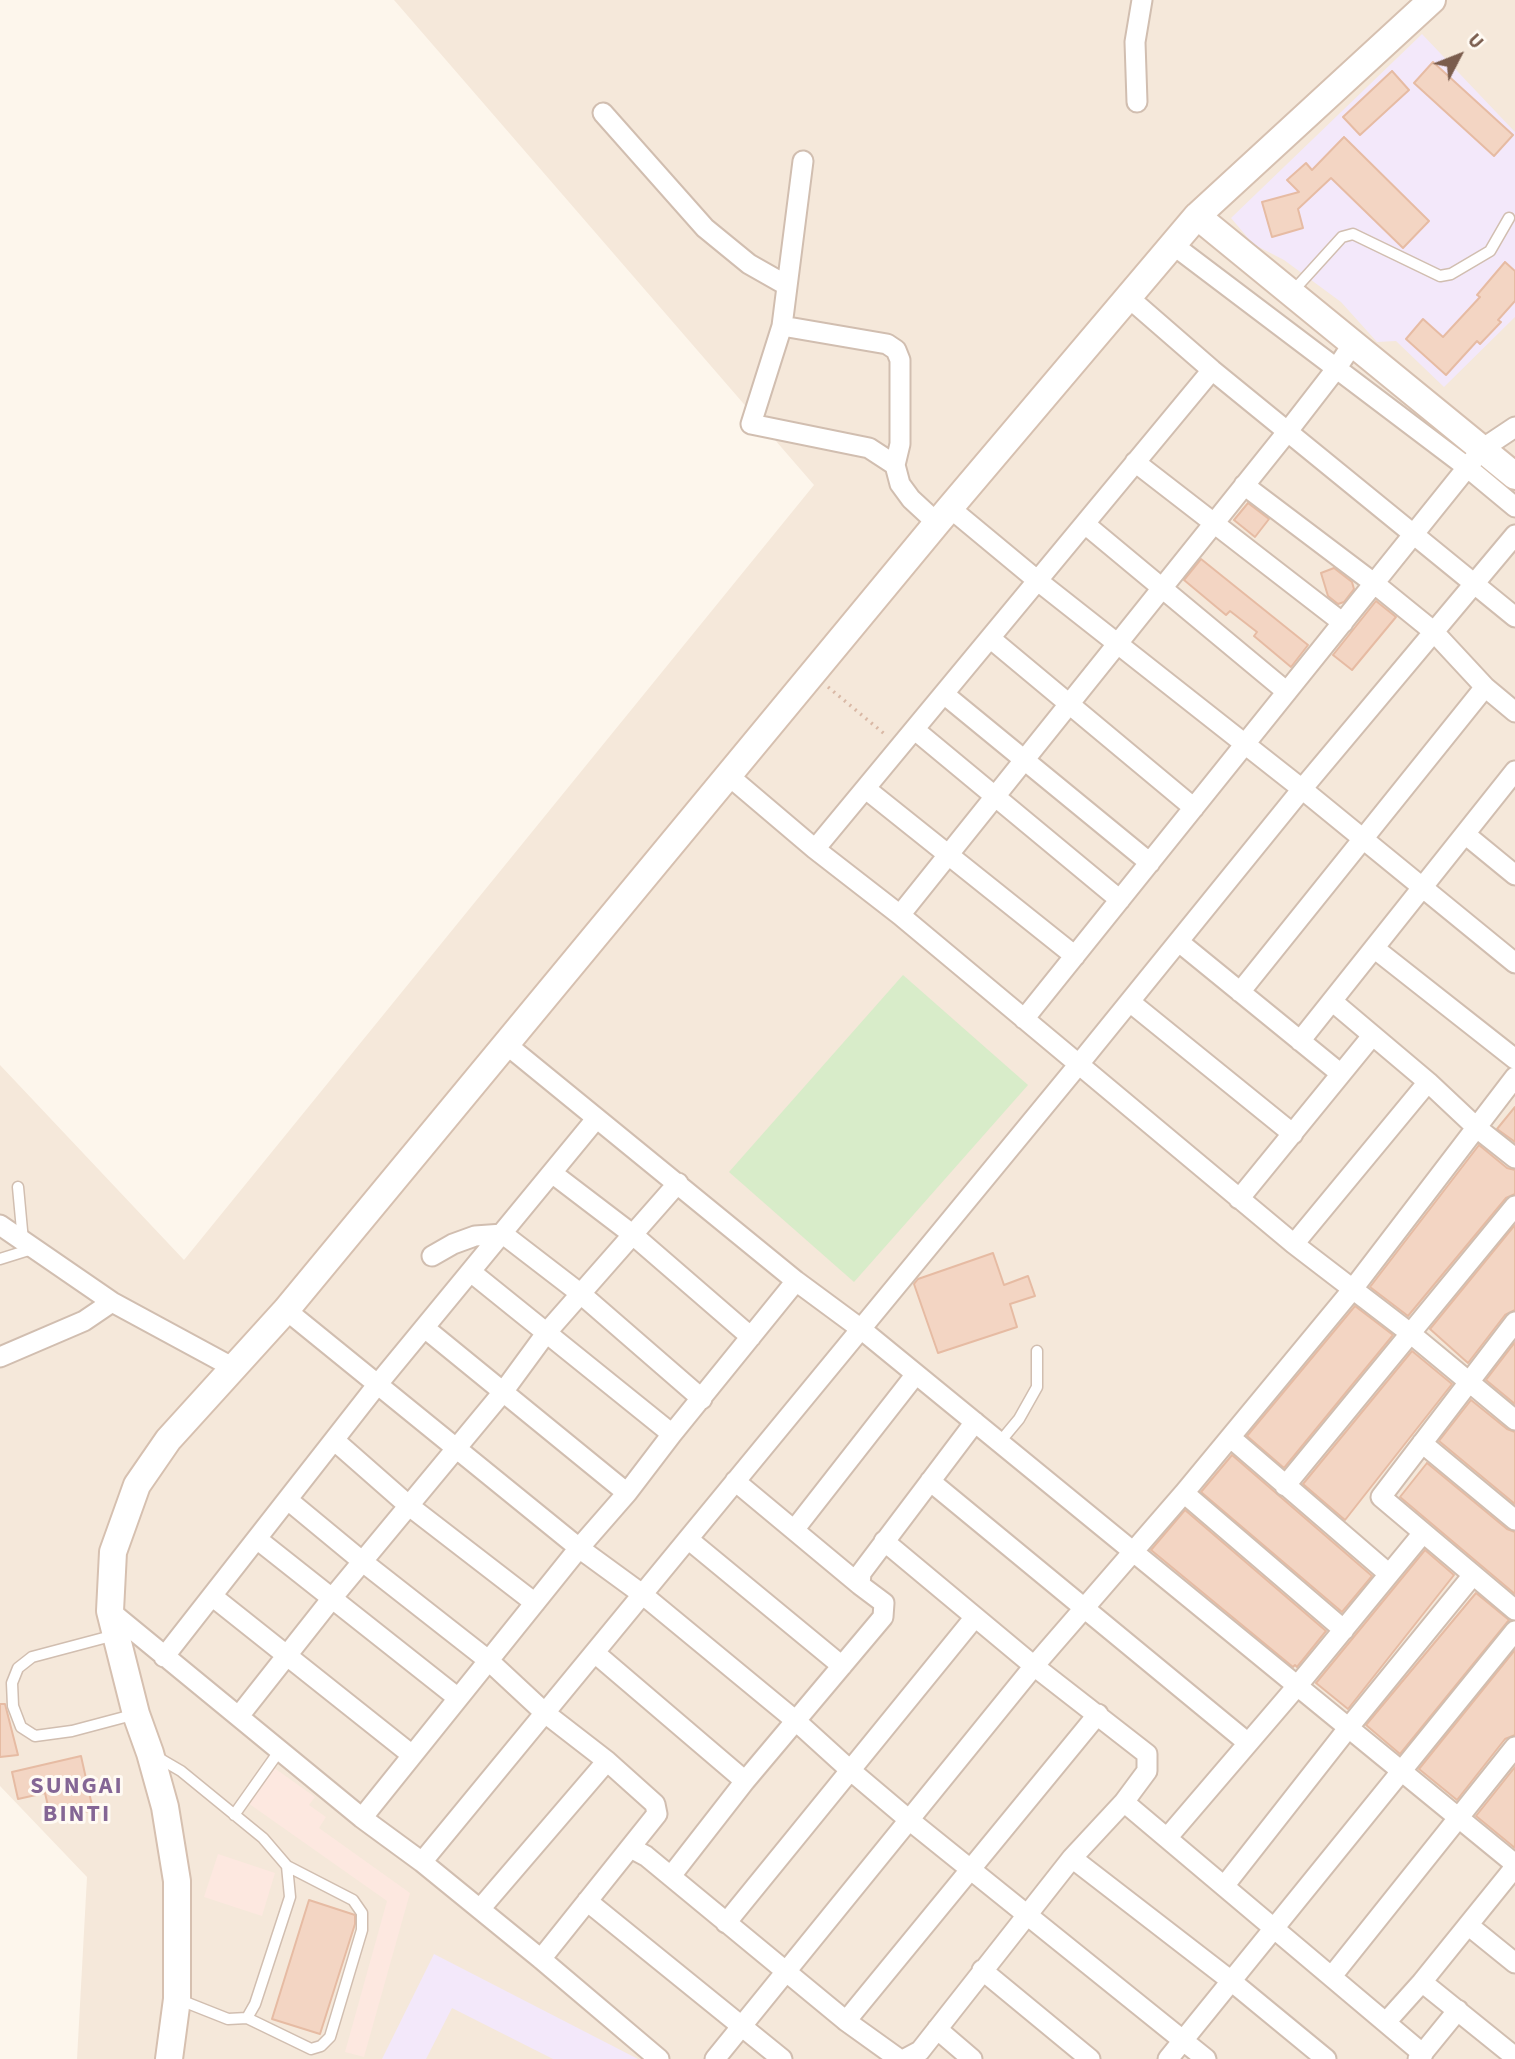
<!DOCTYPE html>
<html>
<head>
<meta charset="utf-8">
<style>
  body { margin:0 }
  #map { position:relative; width:1515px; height:2059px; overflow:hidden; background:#fdf6ec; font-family:"Source Sans 3",sans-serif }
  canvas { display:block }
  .north { position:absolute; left:1424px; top:21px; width:70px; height:70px; -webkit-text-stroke:5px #fffaf3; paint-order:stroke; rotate:48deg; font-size:19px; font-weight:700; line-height:28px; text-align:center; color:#7a5c4d }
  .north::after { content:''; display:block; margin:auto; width:24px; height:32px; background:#7a5c4d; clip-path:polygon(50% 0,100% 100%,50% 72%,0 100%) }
</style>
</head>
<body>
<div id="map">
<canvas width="1515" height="2059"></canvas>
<div class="north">U</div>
</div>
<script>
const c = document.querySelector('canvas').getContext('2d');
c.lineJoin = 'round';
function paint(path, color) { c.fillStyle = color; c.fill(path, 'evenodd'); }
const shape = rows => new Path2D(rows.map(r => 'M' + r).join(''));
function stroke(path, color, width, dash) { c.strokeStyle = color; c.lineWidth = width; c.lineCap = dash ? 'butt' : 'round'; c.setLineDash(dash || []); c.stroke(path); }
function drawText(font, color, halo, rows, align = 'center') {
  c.font = font + ' "Source Sans 3",sans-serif'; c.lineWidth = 6; c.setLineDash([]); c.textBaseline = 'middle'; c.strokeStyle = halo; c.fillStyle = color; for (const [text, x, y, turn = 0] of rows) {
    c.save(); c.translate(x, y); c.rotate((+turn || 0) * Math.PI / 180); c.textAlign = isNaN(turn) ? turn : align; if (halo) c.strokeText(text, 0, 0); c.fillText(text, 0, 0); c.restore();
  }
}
paint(shape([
  [394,0,1515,0,1515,2059,77,2059,87,1877,0,1786,0,1065,184,1260,814,485]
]), '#f5e8da');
paint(shape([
  [273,1767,315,1797,309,1805,326,1817,319,1828,410,1893,364,2057,345,2052,387,1901,248,1803],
  [218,1854,275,1873,262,1916,204,1897]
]), '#fde8e0');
paint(shape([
  [1422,34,1515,132,1515,317,1444,387,1396,341,1377,342,1341,302,1284,260,1253,244,1231,218],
  [434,1954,638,2059,553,2059,452,2008,426,2059,382,2059]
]), '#f3e8fa');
paint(shape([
  [903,975,1028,1085,854,1282,729,1172]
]), '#d8ecc9');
const building = shape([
  [1433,62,1513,135,1494,156,1414,83,1433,62],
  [1392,71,1409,90,1360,135,1343,117,1392,71],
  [1344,137,1429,221,1403,248,1331,178,1298,209,1303,228,1272,237,1262,202,1299,192,1287,180,1306,163,1312,170,1344,137],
  [1505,262,1515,271,1515,301,1498,320,1501,322,1480,344,1477,341,1446,375,1406,339,1423,319,1443,337,1480,297,1477,295,1505,262],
  [1248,503,1269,519,1255,537,1234,520,1248,503],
  [1201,559,1308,645,1291,667,1254,636,1257,632,1230,611,1226,615,1184,580,1201,559],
  [1334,568,1352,582,1354,589,1344,602,1338,604,1328,596,1321,573,1334,568],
  [1376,601,1396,617,1352,670,1333,655,1376,601],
  [1515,1107,1515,1142,1497,1129,1515,1107],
  [1479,1145,1507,1168,1515,1170,1515,1194,1506,1198,1408,1316,1370,1287,1479,1145],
  [1515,1225,1515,1310,1505,1315,1468,1363,1430,1329,1515,1225],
  [993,1253,1004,1285,1028,1276,1035,1296,1010,1304,1017,1327,938,1353,914,1284,918,1279,993,1253],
  [1355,1306,1393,1335,1284,1468,1247,1436,1355,1306],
  [1515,1342,1515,1404,1486,1380,1515,1342],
  [1412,1351,1452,1384,1345,1520,1303,1484,1412,1351],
  [1471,1400,1507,1429,1515,1432,1515,1504,1439,1441,1471,1400],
  [1232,1455,1372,1576,1342,1612,1201,1492,1232,1455],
  [1427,1463,1507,1529,1515,1532,1515,1594,1400,1497,1427,1463],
  [1185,1510,1326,1631,1297,1667,1295,1665,1293,1667,1151,1550,1185,1510],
  [1425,1550,1454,1575,1348,1709,1316,1683,1425,1550],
  [1476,1593,1509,1620,1400,1754,1366,1725,1476,1593],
  [1515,1650,1515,1735,1505,1739,1457,1800,1419,1769,1515,1650],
  [0,1704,5,1704,18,1755,0,1757,0,1704],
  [81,1756,93,1810,51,1819,45,1793,18,1799,12,1772,81,1756],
  [1515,1767,1515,1848,1476,1816,1515,1767],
  [309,1900,355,1915,355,1924,320,2034,272,2019,309,1900]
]);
paint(building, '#f3d5c3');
stroke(building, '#e6bba3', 2);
const lane = shape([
  [1293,291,1342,237,1353,234,1440,276,1451,274,1490,251,1509,218],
  [18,1187,23,1241],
  [0,1259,32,1249],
  [999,1443,1019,1419,1037,1387,1037,1351],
  [115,1635,32,1657,18,1668,12,1683,13,1706,21,1727,35,1736,72,1731,136,1714],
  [157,1757,181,1771,263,1838,287,1866,290,1897,255,2004,247,2018,228,2019,180,2000],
  [234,1815,280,1750],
  [247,2018,311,2049,321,2046,330,2037,362,1930,362,1913,353,1900,287,1866]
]);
const street = shape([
  [1137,102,1135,42,1142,0],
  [603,113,705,228,749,264,786,285],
  [803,161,782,326,887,344,896,350,900,360,900,444,895,465,900,484,911,499,937,523],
  [1172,244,1468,468,1515,507],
  [1128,297,1212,370,1515,617],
  [782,326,751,424,869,448,895,465],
  [1135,462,1343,623],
  [1244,485,1375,584,1433,631,1485,687,1515,712],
  [950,508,1038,581,1302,789,1515,963],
  [1085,524,1287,692],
  [990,638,1194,808],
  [944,694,1150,863],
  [915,730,1120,900],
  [729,776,815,849,900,915,1294,1244,1410,1333,1515,1420],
  [866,789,1075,956],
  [1465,834,1515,875],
  [815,849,1212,370],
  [900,915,1288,431,1336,369,1352,345],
  [1179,942,1341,1074],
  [1374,948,1515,1059],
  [1240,992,1485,687],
  [1332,1001,1428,1082,1477,1128,1515,1158],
  [1130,1002,1293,1134],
  [1024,1019,1482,449,1515,427],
  [1300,1041,1515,771],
  [507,1045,796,1281,861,1329,1515,1864],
  [552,1173,632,1234,751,1337],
  [1239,1199,1372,1036],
  [0,1225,112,1302,232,1367],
  [1294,1244,1428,1082],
  [432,1256,453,1244,475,1236,503,1234,581,1294,702,1399],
  [471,1272,672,1434],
  [286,1310,579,1548,642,1594,796,1721,850,1770,908,1819,1206,2059],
  [1515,1322,1381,1497,1515,1610],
  [426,1329,627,1493],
  [0,1357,84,1321,112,1302],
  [1231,1438,1389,1574],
  [334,1440,408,1505,535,1603],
  [1422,1443,1515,1520],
  [735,1481,860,1585],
  [930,1481,1248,1743],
  [1285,1486,1515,1206],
  [1184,1493,1344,1630],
  [288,1500,363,1562,488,1660,545,1713,607,1761,655,1804,657,1814,541,1959],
  [794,1530,916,1374],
  [257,1539,458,1698],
  [688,1539,842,1666],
  [884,1541,1034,1666,1147,1754,1147,1771,1124,1802,1072,1858,920,2051,905,2059],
  [212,1596,412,1755],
  [110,1611,362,1818,422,1862,541,1959,659,2059],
  [595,1653,745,1781],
  [164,1657,377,1385,596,1119],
  [239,1716,333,1597,503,1392,547,1332,678,1183],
  [1124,1802,1423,2054],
  [362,1818,579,1548,627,1493,672,1434,796,1281],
  [1167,1838,1298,1685,1423,1533],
  [631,1848,646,1856,846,2021,899,2059],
  [1072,1858,1230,1980,1326,2059],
  [422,1862,1079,1064,1302,789,1515,535],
  [671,1876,745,1781,883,1617,884,1603,860,1585,861,1573,975,1422],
  [1225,1885,1349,1727,1473,1575],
  [587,1901,782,2059],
  [480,1909,607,1761],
  [726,1923,975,1617],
  [1468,1925,1515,1963],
  [982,1970,1090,2059],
  [1332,1976,1515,1747],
  [1422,1982,1515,2057],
  [846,2021,1098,1714],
  [1387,2021,1422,1982,1515,1867],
  [937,2029,972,2059],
  [715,2059,1034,1666,1184,1493,1352,1290,1515,1077],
  [1168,2059,1515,1631],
  [1418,2059,1458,2010]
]);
const secondary = shape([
  [1197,216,1515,476],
  [169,2059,177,1999,177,1881,165,1807,150,1753,136,1714,110,1611,113,1552,137,1485,168,1440,286,1310,937,523,1197,216,1432,0]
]);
stroke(lane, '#d1beb0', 13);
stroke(street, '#d1beb0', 23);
stroke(secondary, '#d6c0b0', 30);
stroke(shape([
  [828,687,887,736]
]), '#d9b8a5', 3.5, [2, 5]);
stroke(lane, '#fff', 10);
stroke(street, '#fff', 19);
stroke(secondary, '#fff', 26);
c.letterSpacing = '2px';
drawText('bold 24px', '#846695', '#fffaf3', [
  ["SUNGAI",77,1788],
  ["BINTI",77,1816]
]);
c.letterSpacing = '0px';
</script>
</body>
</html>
